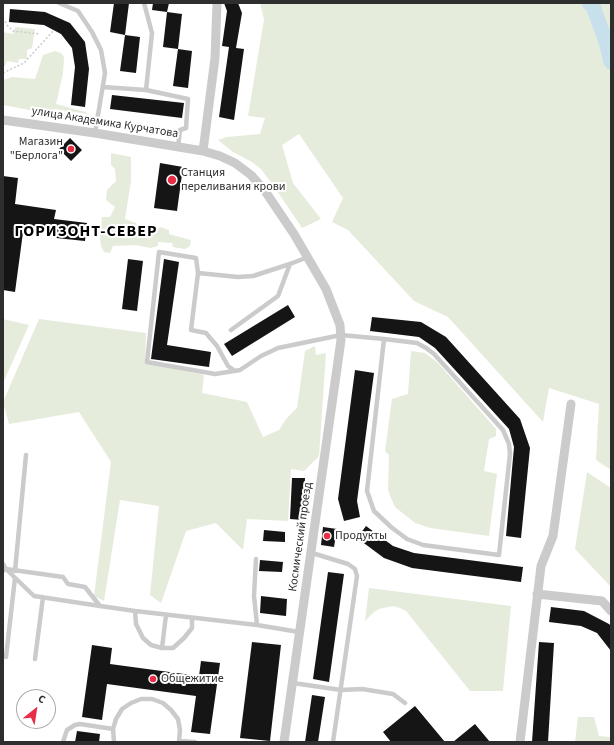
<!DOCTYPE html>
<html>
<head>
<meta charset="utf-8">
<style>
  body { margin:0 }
  #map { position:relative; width:614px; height:745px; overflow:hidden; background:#fff; font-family:"Source Sans 3",sans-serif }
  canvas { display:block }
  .frame { position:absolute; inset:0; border:4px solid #2e2e2e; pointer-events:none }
  .north { position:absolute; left:16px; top:689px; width:40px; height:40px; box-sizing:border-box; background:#fff; border:1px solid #ababab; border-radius:50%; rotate:30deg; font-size:11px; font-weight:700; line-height:16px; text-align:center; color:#2e2e2e }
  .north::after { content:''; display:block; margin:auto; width:14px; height:18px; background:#e82e47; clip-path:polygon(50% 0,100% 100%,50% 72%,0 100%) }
</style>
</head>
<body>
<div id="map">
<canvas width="614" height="745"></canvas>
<div class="frame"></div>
<div class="north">С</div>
</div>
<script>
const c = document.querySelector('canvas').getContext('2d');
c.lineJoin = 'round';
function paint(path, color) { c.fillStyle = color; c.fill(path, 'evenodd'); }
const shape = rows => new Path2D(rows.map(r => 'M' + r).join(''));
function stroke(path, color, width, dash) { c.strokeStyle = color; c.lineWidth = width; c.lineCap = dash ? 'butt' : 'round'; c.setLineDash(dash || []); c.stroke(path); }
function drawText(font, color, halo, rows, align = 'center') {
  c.font = font + ' "Source Sans 3",sans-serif'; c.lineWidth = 4; c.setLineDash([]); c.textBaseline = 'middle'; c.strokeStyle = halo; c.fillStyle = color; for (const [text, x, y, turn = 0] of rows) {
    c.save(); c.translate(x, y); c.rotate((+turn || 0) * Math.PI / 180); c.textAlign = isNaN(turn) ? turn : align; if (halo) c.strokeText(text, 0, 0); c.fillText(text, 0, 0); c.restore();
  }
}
paint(shape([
  [260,3,611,3,611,470,596,460,599,404,549,388,543,422,448,317,414,301,348,230,332,222,343,198,299,134,282,145,293,183,321,219,302,228,275,188,261,169,252,162,233,152,218,140,227,137,260,134,265,118,248,116,264,19],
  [15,27,35,29,32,48,27,50,27,59,19,59,18,63,7,61,5,66,3,66,3,32,13,34],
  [55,51,61,53,64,57,63,73,56,104,86,112,88,114,55,109,45,113,3,105,3,80,12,77,35,79,43,55],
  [111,153,131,157,131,181,125,219,136,223,142,236,150,239,152,230,157,230,160,227,169,230,169,234,191,240,190,246,185,249,173,247,172,243,158,242,158,246,151,248,135,245,113,246,110,253,104,252,101,246,100,238,102,217,110,217,115,207,106,200,107,190,116,181,115,169,111,165],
  [3,319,29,325,3,383],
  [39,319,146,333,145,362,204,375,202,393,247,402,263,437,279,430,286,419,297,408,305,351,315,346,316,355,326,353,319,456,304,471,291,469,288,521,247,519,243,550,216,523,186,531,161,603,150,595,159,506,120,500,104,601,94,596,111,462,79,412,9,424,3,402],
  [411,351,425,353,438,363,496,429,496,436,489,439,484,471,497,474,489,536,430,528,415,523,395,507,391,498,388,490,389,455,385,451,392,399,408,394],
  [587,472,611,488,611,587,575,549],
  [369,588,511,606,503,691,470,691,406,611,400,608,393,606,379,609,374,612,365,621],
  [578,717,594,717,599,736,611,737,611,742,575,742]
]), '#e5ecdc');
stroke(shape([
  [589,3,593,6,606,42,611,62]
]), '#c8e0ec', 15);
paint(shape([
  [114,3,129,3,125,35,110,32],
  [153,3,169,3,167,12,152,10],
  [224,3,238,3,242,13,236,48,244,49,234,120,219,117,229,47,222,46,227,11],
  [10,9,45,12,70,23,85,42,89,69,85,107,71,105,75,67,72,48,61,34,44,25,9,22],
  [167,12,182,14,178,49,163,47],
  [125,35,140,37,136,73,120,71],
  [178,49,192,51,188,88,173,86],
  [112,95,184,103,182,118,110,109],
  [70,138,82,150,71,161,59,149],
  [160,163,183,167,177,211,154,208],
  [3,176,18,178,15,204,56,210,54,219,87,223,85,241,56,238,57,229,24,225,15,292,3,290],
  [128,259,143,261,137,311,122,309],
  [164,259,179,262,167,345,211,352,209,367,151,359],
  [288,305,295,317,232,356,224,344],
  [372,317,421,322,446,337,520,419,530,448,521,538,506,536,514,447,509,429,435,348,419,337,370,331],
  [355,370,374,373,357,501,360,517,344,521,338,499],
  [292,478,305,478,303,520,290,519],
  [366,526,393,546,414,553,523,567,521,582,412,568,384,558,357,538],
  [323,527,337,529,334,547,321,545],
  [264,530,285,532,285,542,263,541],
  [260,560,283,562,282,572,259,571],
  [328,572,344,574,329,682,313,679],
  [261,596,287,599,286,616,260,613],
  [551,607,584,611,609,624,611,626,611,651,597,633,581,626,549,622],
  [252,642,281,645,270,741,240,738],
  [539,642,554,643,548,742,532,742],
  [92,645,112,648,110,664,199,676,201,661,220,663,210,734,191,732,196,696,107,684,102,720,82,717],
  [312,695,325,697,318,742,305,742],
  [415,706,445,742,391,742,383,732],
  [475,724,490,742,453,742],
  [77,731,100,734,99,742,75,742]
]), '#151515');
stroke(shape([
  [3,5,3,3],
  [3,18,7,25,13,31,40,34],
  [3,73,24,63,53,31]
]), '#cbcbcb', 1.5, [2, 2]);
stroke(shape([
  [59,3,78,11,92,32,101,50,105,73,95,133],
  [103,87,146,90,152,33,144,3],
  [146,90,188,99,186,128,180,130,178,147],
  [308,257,290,264,253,276,238,277,198,273,191,330,206,333,217,346,228,366,235,371,240,370,261,356,278,348,341,335,384,339,417,343,426,348,434,354,503,430,509,444,510,454,499,555,423,545,407,539,391,527,374,511,367,491,384,339],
  [198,273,196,258,159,252,147,362,215,374,234,371],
  [231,330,278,296,290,264],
  [312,553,348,564,355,569,357,576,333,742],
  [256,559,254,596,257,625,299,632],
  [3,564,6,569,3,571],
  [15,571,26,455],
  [100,606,85,587,68,584,63,577,6,569,34,596,100,606,135,611,257,625],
  [135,611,136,624,143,638,151,645,162,648,173,648,184,638,192,628,192,618],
  [162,648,166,615],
  [6,657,15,578],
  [35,659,43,597],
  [293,683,341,690,362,689,393,694,405,703],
  [180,741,195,742],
  [63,742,67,730,75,725,80,724,113,729],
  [114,742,113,729,116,719,122,709,131,703,141,699,152,699,163,703,171,710,178,719,180,730,179,742]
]), '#cbcbcb', 4.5);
stroke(shape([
  [3,120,95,133,203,151,220,156,235,163,251,175,265,191,294,234,326,289,340,325,341,340,284,742],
  [203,151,215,58,217,3],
  [537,594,602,601,611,611],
  [520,742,541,566,553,536,571,404]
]), '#cbcbcb', 9);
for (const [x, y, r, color] of [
  [71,149,4,"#e82e47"],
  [172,180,5,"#e82e47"],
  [327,536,4,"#e82e47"],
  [153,679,4,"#e82e47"]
]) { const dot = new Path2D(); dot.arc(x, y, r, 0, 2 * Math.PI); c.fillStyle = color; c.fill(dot); stroke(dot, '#fff', 1.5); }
drawText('12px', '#2e2e2e', '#fff', [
  ["улица Академика Курчатова",105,123,9],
  ["Космический проезд",301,537,-82]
]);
drawText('12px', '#2e2e2e', '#fff', [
  ["Магазин",63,142,"right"],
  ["\"Берлога\"",63,156,"right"],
  ["Станция",181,173],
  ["переливания крови",181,187],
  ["Продукты",335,536],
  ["Общежитие",161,679]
], 'left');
c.letterSpacing = '1px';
drawText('bold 16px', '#000', '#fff', [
  ["ГОРИЗОНТ-СЕВЕР",86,232]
]);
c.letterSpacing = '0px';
</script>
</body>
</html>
